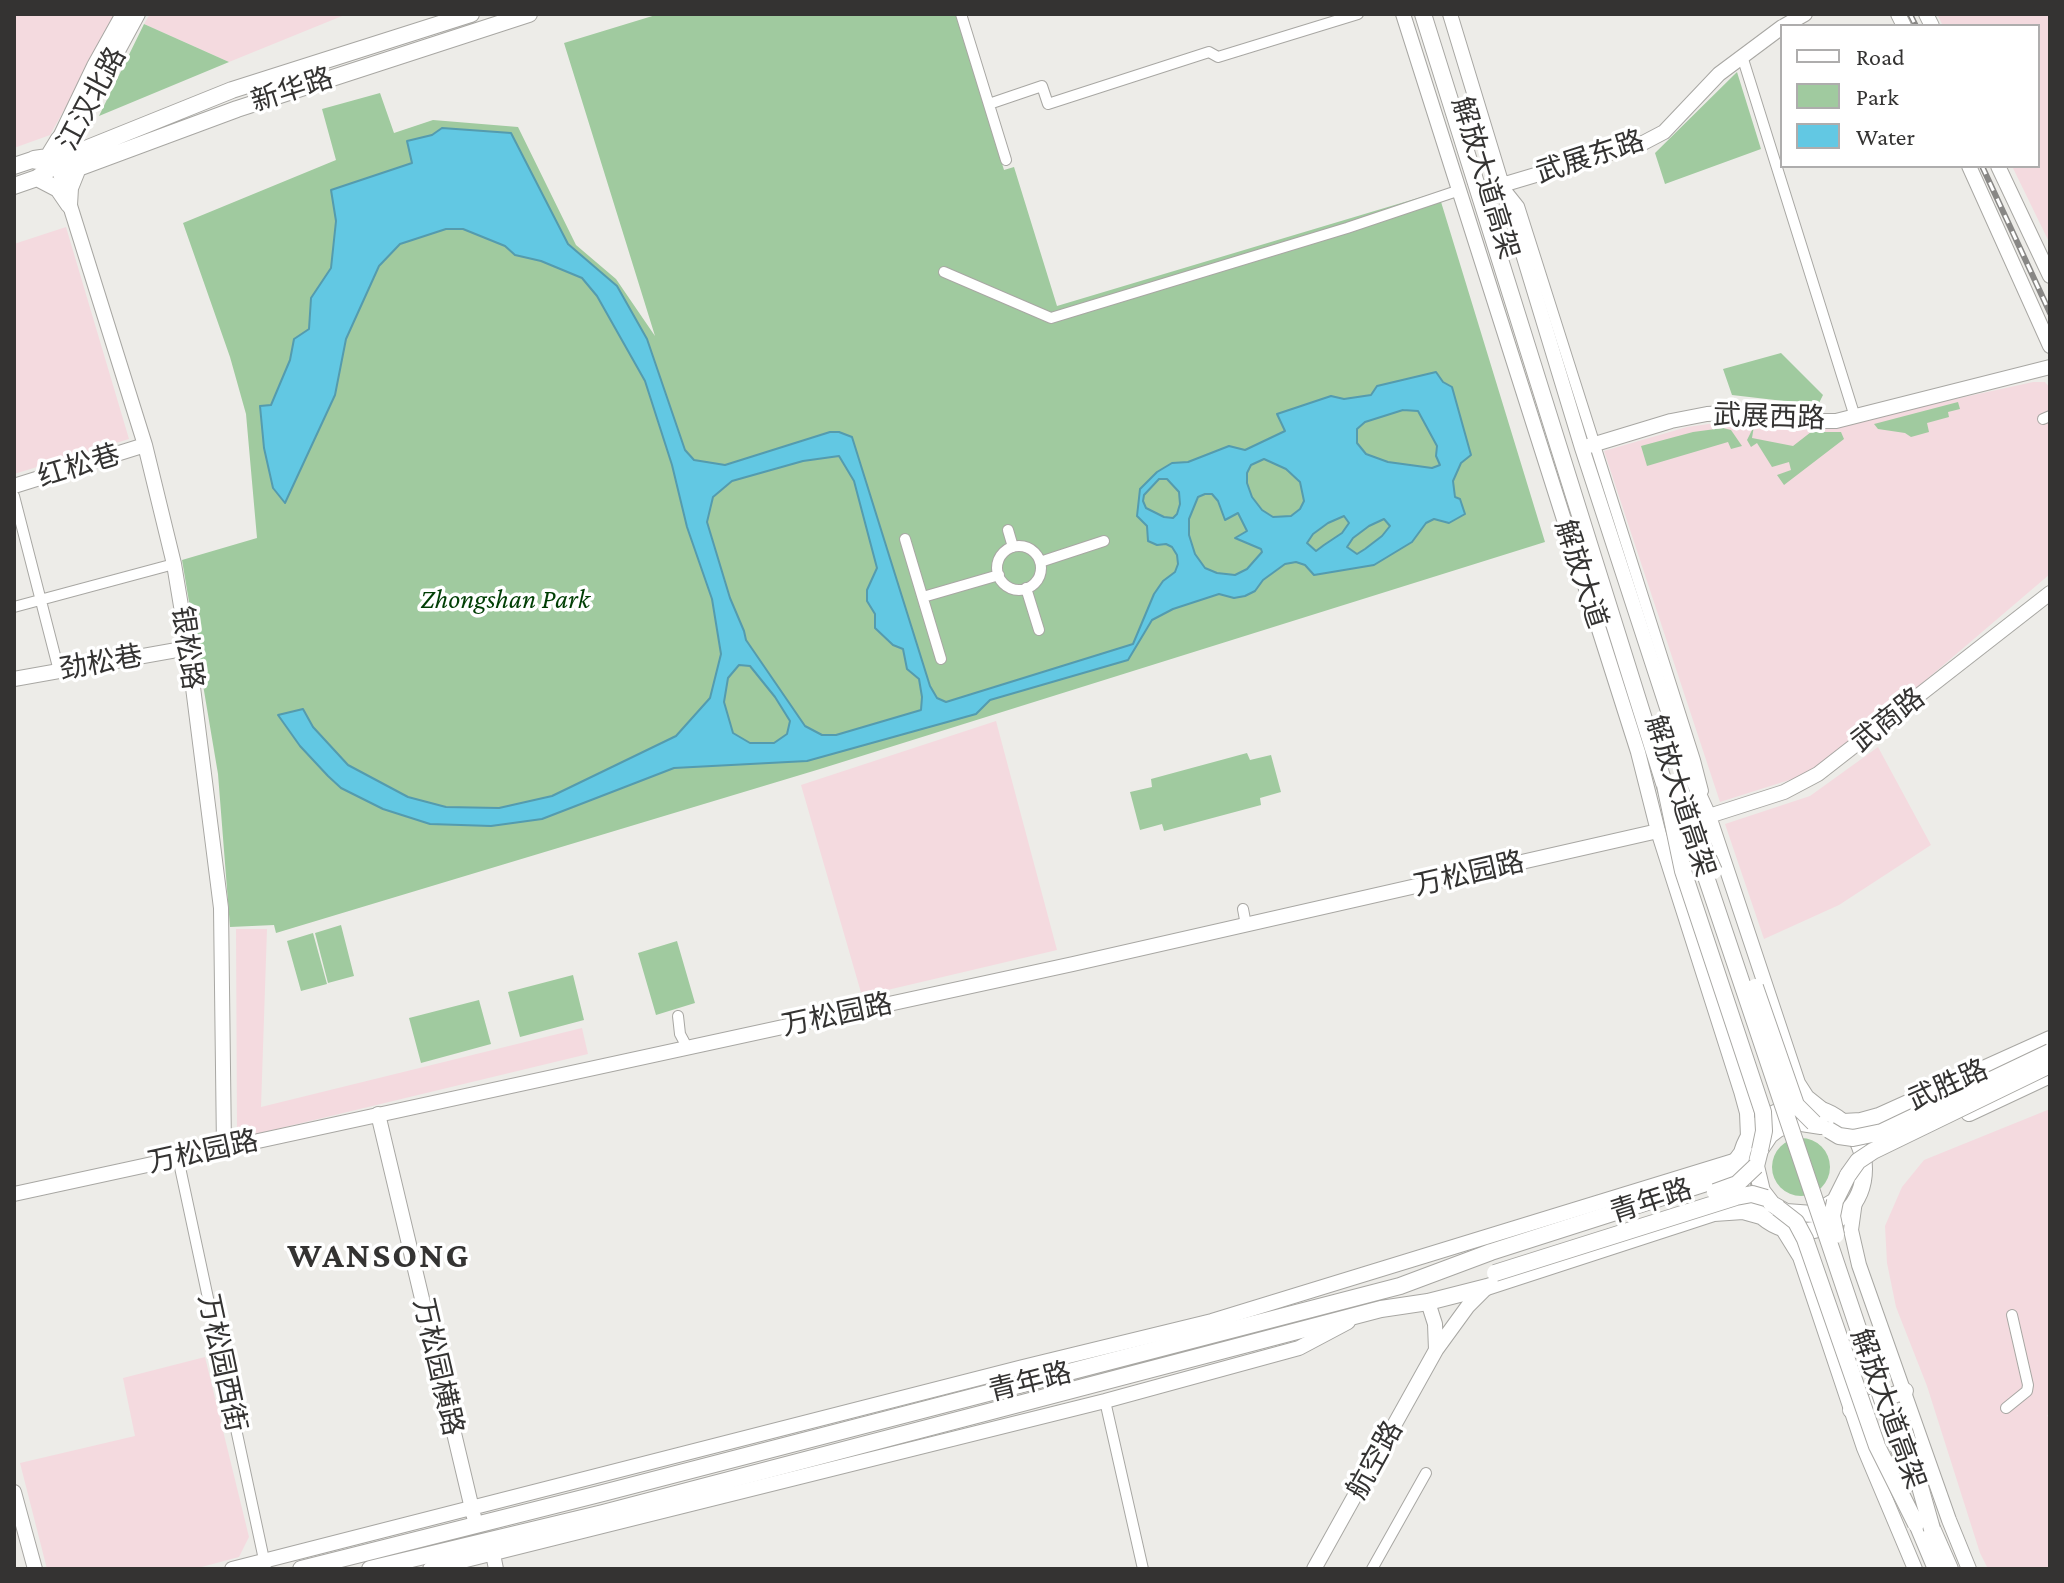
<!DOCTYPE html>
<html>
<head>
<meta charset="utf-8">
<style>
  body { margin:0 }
  #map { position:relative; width:2064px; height:1583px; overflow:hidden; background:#edece8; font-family:"Crimson Pro",serif }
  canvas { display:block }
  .frame { position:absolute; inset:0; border:16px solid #343332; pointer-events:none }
  .legend { position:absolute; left:1780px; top:24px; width:260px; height:144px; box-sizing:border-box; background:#fff; border:2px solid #aeadad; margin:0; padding:10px 14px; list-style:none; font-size:24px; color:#343332 }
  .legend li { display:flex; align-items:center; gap:16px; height:40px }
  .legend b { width:40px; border:2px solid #aeadad }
</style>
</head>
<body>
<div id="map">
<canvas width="2064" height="1583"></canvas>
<div class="frame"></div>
<ul class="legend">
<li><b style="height:10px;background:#fff"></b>Road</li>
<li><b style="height:22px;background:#a0ca9f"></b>Park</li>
<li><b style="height:22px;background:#62c8e3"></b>Water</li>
</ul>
</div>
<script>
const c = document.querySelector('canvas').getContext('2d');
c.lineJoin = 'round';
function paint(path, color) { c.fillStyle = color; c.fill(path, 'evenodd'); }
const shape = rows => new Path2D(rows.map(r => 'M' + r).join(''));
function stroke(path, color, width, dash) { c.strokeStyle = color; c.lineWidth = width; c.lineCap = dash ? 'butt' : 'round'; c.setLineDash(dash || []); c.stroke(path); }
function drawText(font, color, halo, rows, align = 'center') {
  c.font = font + ' "Crimson Pro","Noto Sans SC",serif'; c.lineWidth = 7; c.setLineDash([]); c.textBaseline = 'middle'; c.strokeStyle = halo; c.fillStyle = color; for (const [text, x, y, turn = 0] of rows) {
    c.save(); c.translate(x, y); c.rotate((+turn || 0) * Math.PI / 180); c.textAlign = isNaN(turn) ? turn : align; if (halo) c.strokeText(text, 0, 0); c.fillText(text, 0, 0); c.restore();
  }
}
paint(shape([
  [14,14,118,14,50,135,14,148],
  [150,14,347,14,229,62,144,24],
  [1937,14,2050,14,2050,244,2012,166,2038,166,2038,26,1943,26],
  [66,227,129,439,14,474,14,244],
  [2033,382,2045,382,2050,388,2050,574,1872,726,1805,775,1720,802,1604,451,1687,427,1716,423,1756,421,1837,425],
  [996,721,1057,950,862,996,801,785],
  [1878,747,1931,845,1839,905,1764,939,1725,824,1810,796],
  [236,929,267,929,261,1107,582,1028,588,1054,252,1135,237,1129],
  [2050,1109,2050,1414,2047,1415,2050,1422,2050,1569,1988,1569,1980,1553,1927,1386,1896,1307,1887,1263,1885,1226,1902,1187,1924,1160],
  [205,1357,249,1537,239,1557,194,1569,47,1569,20,1463,135,1436,123,1378]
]), '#f4dadf');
paint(shape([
  [659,14,956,14,1004,170,1014,167,1057,306,1438,192,1545,542,820,769,276,933,274,925,230,927,218,774,182,560,257,538,246,414,230,357,183,223,336,160,322,109,380,93,394,133,433,120,518,127,576,245,616,279,655,336,564,43],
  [144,24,229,62,99,116],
  [1737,72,1761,149,1665,184,1655,153],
  [1781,353,1823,395,1818,405,1732,395,1723,369],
  [1958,402,1960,409,1948,412,1949,417,1927,423,1929,432,1911,437,1905,433,1878,429,1874,424],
  [1754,426,1752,438,1793,446,1811,432,1841,432,1844,439,1784,485,1777,475,1791,470,1789,462,1772,467,1757,443,1751,447,1747,440],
  [1723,428,1731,430,1742,446,1731,449,1728,442,1647,466,1641,446,1693,432],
  [1247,753,1250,760,1271,755,1281,792,1260,798,1261,805,1164,831,1162,824,1140,830,1130,792,1152,787,1151,779],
  [341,925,354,976,328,983,315,933],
  [313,933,327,984,301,991,287,941],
  [677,941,695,1003,656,1015,638,953],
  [573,975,584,1020,520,1037,508,992],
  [479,1000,491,1044,421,1063,409,1018],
  '1772 1167a29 29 0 1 1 58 0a29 29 0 1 1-58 0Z'
]), '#a0ca9f');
const water = shape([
  [442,128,511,133,568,244,617,286,647,339,685,450,694,460,725,465,830,432,839,432,852,437,930,686,937,698,946,702,1133,644,1154,594,1163,581,1175,572,1178,564,1177,555,1172,547,1166,544,1157,545,1148,541,1147,526,1137,516,1140,489,1157,472,1172,463,1188,462,1229,446,1245,450,1285,431,1277,414,1331,396,1344,399,1371,395,1377,386,1436,372,1443,382,1452,387,1471,455,1461,463,1453,481,1455,497,1460,499,1465,514,1449,523,1434,519,1426,523,1412,542,1374,565,1314,575,1305,565,1296,562,1285,564,1263,580,1255,591,1245,596,1234,598,1219,594,1173,609,1152,620,1128,660,990,700,976,714,807,761,674,768,542,819,491,826,430,824,383,809,341,788,328,776,300,746,278,715,303,709,313,727,348,765,408,797,446,807,499,808,552,796,676,736,710,698,721,654,712,599,687,527,672,465,645,381,597,296,582,278,541,261,515,255,505,246,463,229,446,229,400,244,379,266,346,339,335,395,285,503,273,488,264,448,260,406,271,405,290,360,294,339,309,329,311,298,331,268,336,221,331,190,412,163,407,141,432,135,442,128],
  [1403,410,1418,411,1437,446,1436,456,1440,465,1432,468,1388,462,1366,454,1357,443,1357,429,1365,422,1403,410],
  [839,456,854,481,877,568,867,590,867,601,875,614,875,628,893,645,903,649,907,669,919,679,922,697,921,710,836,735,822,735,805,726,746,640,744,631,730,598,707,522,713,497,732,481,803,461,839,456],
  [1264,459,1286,469,1300,482,1304,501,1300,509,1291,516,1273,517,1262,510,1252,497,1247,483,1247,473,1251,465,1264,459],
  [1159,479,1167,479,1179,492,1180,504,1177,514,1173,518,1164,517,1146,508,1143,501,1144,495,1159,479],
  [1205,494,1212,494,1218,501,1225,520,1238,513,1247,531,1235,538,1261,549,1262,552,1247,569,1235,575,1217,573,1205,568,1195,554,1189,535,1189,519,1198,497,1205,494],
  [1344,516,1349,523,1342,533,1324,545,1316,551,1307,543,1313,534,1328,523,1344,516],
  [1384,519,1390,526,1382,536,1365,549,1357,554,1347,547,1353,538,1369,526,1384,519],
  [739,665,750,666,775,697,790,721,787,734,774,743,750,743,733,733,724,702,728,678,739,665]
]);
paint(water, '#62c8e3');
stroke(water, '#549bae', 2);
const street = shape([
  [961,14,1006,160],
  [1742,56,1855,417],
  [989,104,1042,86,1048,104,1209,52,1218,57,1358,14],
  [1507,191,1519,206,1695,760,1703,791],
  [944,272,1051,318,1347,228,1460,190],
  [2043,419,2050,416],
  [14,496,59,671],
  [1008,530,1013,547],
  [905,539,941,659],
  '997 568a22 22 0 1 1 44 0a22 22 0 1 1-44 0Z',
  [1040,562,1104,541],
  [1026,588,1039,630],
  [923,597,999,575],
  [14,607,174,564],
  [1243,909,1246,925],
  [678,1016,680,1034,687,1047],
  [178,1158,266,1569],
  [1105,1401,1143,1569],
  [2006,1408,2027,1391,2028,1385,2012,1315],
  [1372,1569,1426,1473]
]);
const secondary = shape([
  [123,14,94,66,59,139,57,164,145,445,174,564,188,648,221,908,224,1148],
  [1403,14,1638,752,1658,831,1741,1091,1747,1113,1748,1137],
  [1450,14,1582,448,1685,763,1709,816,1798,1083,1807,1097,1822,1109],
  [1898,14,1904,26],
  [1926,14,1932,26],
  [1784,26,1805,14],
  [59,160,138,14],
  [1969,166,2050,346],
  [1998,166,2050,276],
  [1502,185,1643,143,1664,132,1719,74,1782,27],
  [1582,448,1671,421,1707,414,1741,412,1809,421,1836,421,2050,367],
  [14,486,145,445],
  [14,679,188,648],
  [1709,816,1784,792,1818,774,2050,593],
  [378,1114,474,1517],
  [14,1194,1073,964,1658,831],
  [1855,1201,1851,1230,1859,1265,1949,1520,1969,1569],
  [1782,1228,1800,1257,1864,1448,1915,1569],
  [1428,1302,1435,1324,1436,1350],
  [14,1492,35,1569],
  [491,1544,496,1569],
  [232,1569,1023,1367,1212,1321,1737,1160],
  [430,1569,1105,1401,1299,1348,1348,1322],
  [1314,1569,1436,1350,1468,1306,1487,1287]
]);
const primary = shape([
  [1423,14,1669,799],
  [34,159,48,157,59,139],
  [14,166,32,160,57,164,78,152,232,90,471,14],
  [37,178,58,189,69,205,70,188,78,168],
  [14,186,37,178,57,164,78,168,237,109,529,14],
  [1682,836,1691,865],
  '1740 1169a62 62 0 1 1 124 0a62 62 0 1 1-124 0Z',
  [1969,1113,2050,1075],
  [1843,1122,1861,1121,1879,1116,2050,1039],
  [1821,1126,1795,1122,1778,1129,1770,1135,1760,1150,1756,1166,1762,1191,1772,1204,1786,1212,1813,1214,1835,1201,1848,1175],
  [1851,1410,1905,1391],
  [1897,1444,1913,1483],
  [1912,1512,1936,1569],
  [1928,1519,1950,1569],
  [301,1569,603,1493,1400,1286,1491,1252,1713,1181,1727,1173,1741,1154],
  [370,1569,603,1513,1381,1309,1428,1302,1487,1287,1714,1213,1743,1211,1761,1216]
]);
stroke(street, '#a8a7a3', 12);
stroke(secondary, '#a8a7a3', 16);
stroke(primary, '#a8a7a3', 18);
stroke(street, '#fff', 10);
stroke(secondary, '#fff', 14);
stroke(primary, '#fff', 16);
const rail = shape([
  [1910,14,1916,26],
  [1982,166,2050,313]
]);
stroke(rail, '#888785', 6);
stroke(rail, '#fff', 3, [9]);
const primaryBridge = shape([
  [1674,782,1714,871],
  [1665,785,1683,871,1763,1112,1764,1131,1760,1150],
  [1701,862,1897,1444],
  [1755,987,1796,1105,1814,1123],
  [1829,1130,1839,1136,1853,1138,1882,1132,2050,1052],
  [1848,1175,1858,1161,1873,1151,2050,1065],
  [1715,1192,1737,1184,1756,1166],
  [1835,1201,1832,1216,1836,1235],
  [1778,1208,1796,1222,1805,1239,1877,1446,1916,1524],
  [1495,1273,1736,1197,1752,1194,1766,1198],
  [1902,1423,1932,1529]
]);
stroke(primaryBridge, '#a8a7a3', 18, []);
stroke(primaryBridge, '#fff', 16);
drawText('28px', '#343332', '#fff', [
  ["新华路",292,90,-18],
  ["江汉北路",92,99,-62],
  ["武展东路",1590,157,-18],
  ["解放大道高架",1485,178,73],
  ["武展西路",1769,417,2],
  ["红松巷",79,466,-17],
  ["解放大道",1581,574,72],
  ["银松路",187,648,82],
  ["劲松巷",101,663,-10],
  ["武商路",1888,720,-38],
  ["解放大道高架",1680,796,72],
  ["万松园路",1469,874,-13],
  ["万松园路",837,1015,-12],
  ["武胜路",1948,1085,-24],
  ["万松园路",203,1152,-12],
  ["青年路",1651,1201,-18],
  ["万松园西街",222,1363,78],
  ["万松园横路",438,1367,77],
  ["青年路",1030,1382,-14],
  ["解放大道高架",1888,1409,70],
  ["航空路",1375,1460,-61]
]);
drawText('italic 28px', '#003e04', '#fff', [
  ["Zhongshan Park",505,599]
]);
c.letterSpacing = '2px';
drawText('bold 36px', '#343332', '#fff', [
  ["WANSONG",379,1256]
]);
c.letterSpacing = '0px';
</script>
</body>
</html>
